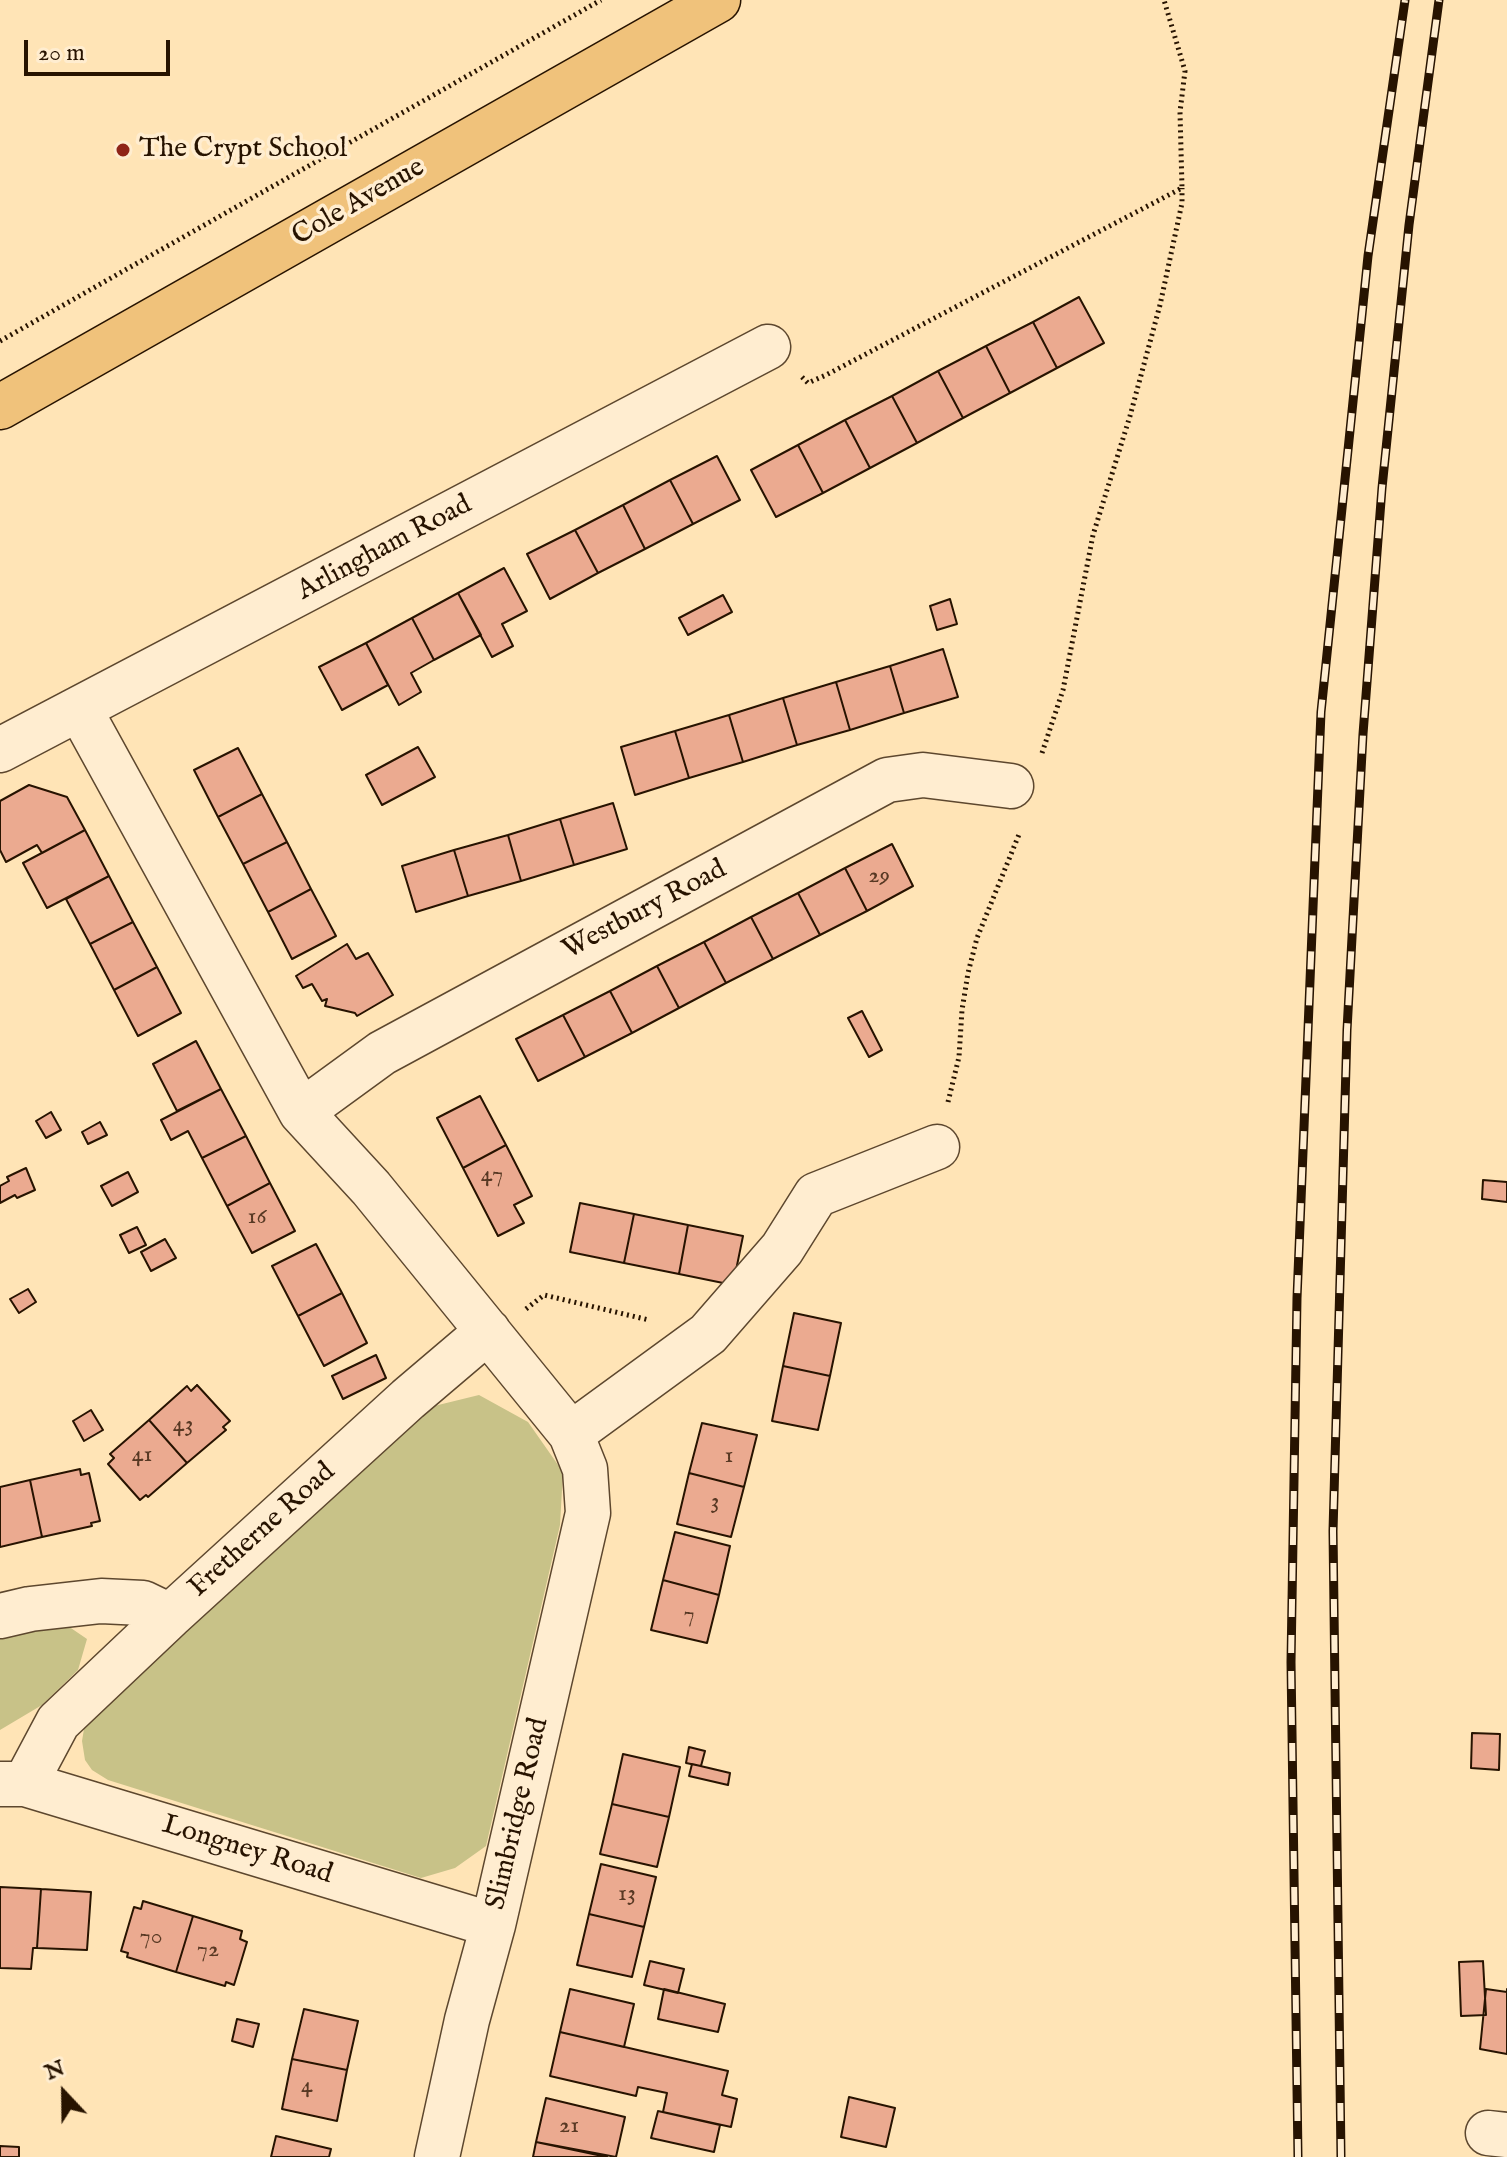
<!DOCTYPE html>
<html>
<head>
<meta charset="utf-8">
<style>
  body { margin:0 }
  #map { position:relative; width:1507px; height:2157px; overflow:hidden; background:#ffe4b6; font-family:"IM FELL English",serif }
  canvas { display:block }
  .north { position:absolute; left:24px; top:2053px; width:80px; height:80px; -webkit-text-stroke:6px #ffedd0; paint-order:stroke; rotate:338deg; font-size:22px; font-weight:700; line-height:32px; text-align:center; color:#271300 }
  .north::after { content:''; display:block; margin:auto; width:28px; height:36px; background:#271300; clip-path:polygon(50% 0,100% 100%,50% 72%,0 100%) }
  .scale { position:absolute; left:24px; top:40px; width:146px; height:36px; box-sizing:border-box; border:4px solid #271300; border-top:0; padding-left:10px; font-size:24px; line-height:28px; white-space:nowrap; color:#271300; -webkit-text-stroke:6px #ffedd0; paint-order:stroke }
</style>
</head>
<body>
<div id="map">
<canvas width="1507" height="2157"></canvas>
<div class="north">N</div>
<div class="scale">20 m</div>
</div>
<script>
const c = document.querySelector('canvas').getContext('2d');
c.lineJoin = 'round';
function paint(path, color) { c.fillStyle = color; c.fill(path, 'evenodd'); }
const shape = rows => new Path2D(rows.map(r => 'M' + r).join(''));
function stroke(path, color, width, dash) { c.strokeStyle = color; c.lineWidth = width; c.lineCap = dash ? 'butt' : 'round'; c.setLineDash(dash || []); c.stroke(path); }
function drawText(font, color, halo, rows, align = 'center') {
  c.font = font + ' "IM FELL English",serif'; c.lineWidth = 7; c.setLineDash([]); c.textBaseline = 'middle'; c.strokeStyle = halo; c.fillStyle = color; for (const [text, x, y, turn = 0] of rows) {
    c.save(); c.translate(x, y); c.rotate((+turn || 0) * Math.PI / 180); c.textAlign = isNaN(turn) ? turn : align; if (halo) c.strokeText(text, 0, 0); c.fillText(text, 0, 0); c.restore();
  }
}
paint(shape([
  [479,1395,528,1422,563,1472,560,1525,486,1846,455,1868,421,1878,108,1780,92,1770,85,1760,82,1741,85,1723,426,1408],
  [65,1624,87,1639,78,1670,42,1705,0,1730,0,1633]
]), '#c8c288');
const building = shape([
  [1079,297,1104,343,1057,368,1033,322,1079,297],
  [1033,322,1057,368,1010,393,986,346,1033,322],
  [986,346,1010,393,963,418,938,371,986,346],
  [938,371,963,418,917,443,892,396,938,371],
  [892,396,917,443,870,468,845,420,892,396],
  [845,420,870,468,823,493,798,445,845,420],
  [798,445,823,493,776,517,751,470,798,445],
  [717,456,740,500,693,524,670,480,717,456],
  [670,480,693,524,645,549,623,505,670,480],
  [623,505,645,549,598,573,575,530,623,505],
  [575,530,598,573,550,599,527,554,575,530],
  [504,568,527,611,502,624,513,646,492,657,458,593,504,568],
  [458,593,481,635,434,660,412,618,458,593],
  [723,595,732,612,688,635,679,618,723,595],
  [950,599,957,624,937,630,930,606,950,599],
  [412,618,434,660,411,673,421,692,399,705,366,643,412,618],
  [366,643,388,685,342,710,319,667,366,643],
  [943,649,958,697,904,713,890,666,943,649],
  [890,666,904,713,850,730,836,682,890,666],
  [836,682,850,730,797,745,783,698,836,682],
  [783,698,797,745,743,762,729,715,783,698],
  [729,715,743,762,689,778,675,731,729,715],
  [675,731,689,778,635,795,621,747,675,731],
  [418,747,435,777,382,805,366,775,418,747],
  [238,748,262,794,218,817,194,770,238,748],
  [29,785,67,797,85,830,42,853,37,845,6,862,0,850,0,801,29,785],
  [262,794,287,842,243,864,218,817,262,794],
  [613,803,627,849,574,865,560,819,613,803],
  [560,819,574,865,521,881,508,835,560,819],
  [85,830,109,876,47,908,23,863,85,830],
  [508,835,521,881,468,896,454,850,508,835],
  [287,842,311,889,268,912,243,864,287,842],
  [892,844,913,886,867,911,845,868,892,844],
  [454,850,468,896,416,912,402,866,454,850],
  [845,868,867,911,820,935,798,893,845,868],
  [109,876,133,922,90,944,66,899,109,876],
  [311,889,336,936,292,959,268,912,311,889],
  [798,893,820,935,773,959,751,917,798,893],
  [751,917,773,959,726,983,704,942,751,917],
  [133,922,157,967,114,990,90,944,133,922],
  [704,942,726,983,679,1008,657,966,704,942],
  [347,944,356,959,368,953,393,995,357,1016,355,1013,325,1006,327,999,322,1001,312,984,303,988,296,976,347,944],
  [657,966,679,1008,632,1033,610,991,657,966],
  [157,967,181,1013,138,1036,114,990,157,967],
  [610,991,632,1033,585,1057,563,1015,610,991],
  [862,1011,882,1050,869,1057,848,1018,862,1011],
  [563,1015,585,1057,538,1081,516,1039,563,1015],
  [196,1041,221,1089,177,1111,153,1064,196,1041],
  [221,1089,246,1136,202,1158,188,1131,171,1140,161,1120,221,1089],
  [480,1096,506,1145,463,1168,437,1118,480,1096],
  [51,1112,61,1130,46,1138,36,1121,51,1112],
  [100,1122,107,1135,88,1144,82,1132,100,1122],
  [246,1136,270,1183,227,1206,202,1158,246,1136],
  [506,1145,532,1196,514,1205,524,1223,498,1236,463,1168,506,1145],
  [26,1168,35,1190,17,1198,15,1195,0,1203,0,1186,9,1181,7,1177,26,1168],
  [128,1172,138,1192,112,1206,101,1186,128,1172],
  [1483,1180,1507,1182,1507,1202,1482,1199,1483,1180],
  [270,1183,295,1231,252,1253,227,1206,270,1183],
  [580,1203,634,1214,624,1263,570,1252,580,1203],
  [634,1214,688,1225,679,1274,624,1263,634,1214],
  [688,1225,743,1236,733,1285,679,1274,688,1225],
  [137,1227,146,1245,129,1253,120,1235,137,1227],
  [165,1239,176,1258,151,1271,141,1252,165,1239],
  [316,1244,342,1293,298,1316,272,1266,316,1244],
  [28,1289,36,1302,19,1313,10,1299,28,1289],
  [342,1293,367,1343,324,1366,298,1316,342,1293],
  [794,1313,841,1323,830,1376,783,1366,794,1313],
  [376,1355,386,1378,343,1399,332,1376,376,1355],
  [783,1366,830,1376,818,1430,772,1421,783,1366],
  [197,1385,230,1421,223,1427,226,1430,187,1463,149,1420,187,1386,191,1391,197,1385],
  [91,1410,103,1430,84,1441,73,1421,91,1410],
  [149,1420,187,1463,148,1497,146,1495,140,1500,108,1464,114,1458,110,1454,149,1420],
  [702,1423,757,1435,744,1487,689,1473,702,1423],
  [80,1469,81,1475,89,1473,100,1521,91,1523,92,1526,42,1537,30,1480,80,1469],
  [689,1473,744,1487,731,1537,677,1524,689,1473],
  [30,1480,42,1537,0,1547,0,1487,30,1480],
  [675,1532,730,1546,719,1595,663,1580,675,1532],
  [663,1580,719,1595,707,1643,651,1630,663,1580],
  [1472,1733,1500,1734,1499,1770,1471,1768,1472,1733],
  [689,1747,705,1751,701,1766,686,1763,689,1747],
  [623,1754,680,1767,669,1817,612,1804,623,1754],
  [692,1764,730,1773,728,1785,689,1776,692,1764],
  [612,1804,669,1817,657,1867,600,1854,612,1804],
  [601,1864,656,1877,644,1927,589,1914,601,1864],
  [0,1887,41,1889,37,1948,33,1948,31,1969,0,1968,0,1887],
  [41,1889,91,1892,87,1950,37,1948,41,1889],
  [143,1901,193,1916,176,1972,127,1957,128,1953,121,1951,134,1907,141,1909,143,1901],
  [589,1914,644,1927,632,1977,577,1965,589,1914],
  [193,1916,242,1931,240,1939,247,1942,234,1985,226,1982,225,1986,176,1972,193,1916],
  [650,1961,684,1969,678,1993,644,1985,650,1961],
  [1483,1961,1486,2015,1461,2016,1459,1962,1483,1961],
  [570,1989,634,2004,624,2047,560,2032,570,1989],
  [664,1989,725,2004,718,2032,658,2019,664,1989],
  [1486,1989,1507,1992,1507,1989,1507,2054,1480,2049,1486,1989],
  [304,2009,358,2021,347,2070,292,2059,304,2009],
  [237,2019,259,2024,253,2047,232,2041,237,2019],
  [560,2032,728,2071,722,2095,737,2099,731,2127,663,2112,667,2093,638,2087,636,2096,550,2076,560,2032],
  [292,2059,347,2070,337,2121,282,2109,292,2059],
  [849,2097,895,2108,886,2147,841,2137,849,2097],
  [546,2098,625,2117,616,2157,536,2142,546,2098],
  [658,2111,720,2125,714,2152,651,2138,658,2111],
  [276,2136,331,2149,329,2157,271,2157,276,2136],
  [536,2142,607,2157,533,2157,536,2142],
  [0,2146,19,2147,19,2157,0,2157,0,2146]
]);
paint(building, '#ebaa90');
stroke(building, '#271300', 2);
const minor = shape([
  [80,710,301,1112,371,1188,571,1434,585,1469,588,1513,493,1925,467,2020,437,2157],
  [0,750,768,347],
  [301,1112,382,1053,887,780,923,775,1011,786],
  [571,1434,708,1334,782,1249,816,1195,937,1147],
  [0,1616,30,1609,101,1601,143,1603,170,1616,408,1399,488,1331],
  [0,1784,25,1784,493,1925],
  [25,1784,58,1722,170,1616],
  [1488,2133,1507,2135]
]);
const highway = shape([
  [0,407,718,0]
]);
stroke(minor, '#5d472e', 47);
stroke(highway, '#271300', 47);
stroke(shape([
  [0,341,601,0],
  [802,377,808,383,826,375,1182,188,1180,112,1185,71,1164,0],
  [1042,753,1063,690,1093,535,1130,416,1160,305,1182,203,1182,188],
  [948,1102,959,1057,962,1010,968,973,977,938,1020,832],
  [526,1309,544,1295,649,1320]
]), '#271300', 5, [2, 4]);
stroke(minor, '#ffedd0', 44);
stroke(highway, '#f0c27b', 44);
const rail = shape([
  [1298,2157,1291,1662,1297,1298,1321,712,1368,256,1405,0],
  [1341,2157,1333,1531,1347,1030,1363,734,1382,488,1409,225,1439,0]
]);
stroke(rail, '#271300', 9);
stroke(rail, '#ffedd0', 6, [18]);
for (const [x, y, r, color] of [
  [123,150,8,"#8f2418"]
]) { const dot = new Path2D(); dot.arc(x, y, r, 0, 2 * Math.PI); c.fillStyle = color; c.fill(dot); stroke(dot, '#ffedd0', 3); }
drawText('24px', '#583924', null, [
  ["29",879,877],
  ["47",492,1176],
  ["16",257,1218],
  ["43",183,1426],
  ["41",142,1456],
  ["1",729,1457],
  ["3",715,1503],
  ["7",689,1616],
  ["13",627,1895],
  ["70",151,1938],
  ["72",208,1951],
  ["4",307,2087],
  ["21",569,2127]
]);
drawText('28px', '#271300', '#ffedd0', [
  ["The Crypt School",139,150]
], 'left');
drawText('28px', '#271300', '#ffedd0', [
  ["Cole Avenue",359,203,-30],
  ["Arlingham Road",385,549,-28],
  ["Westbury Road",645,911,-28],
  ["Fretherne Road",263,1531,-42],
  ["Slimbridge Road",519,1814,-77],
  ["Longney Road",247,1851,17]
]);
</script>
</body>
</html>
